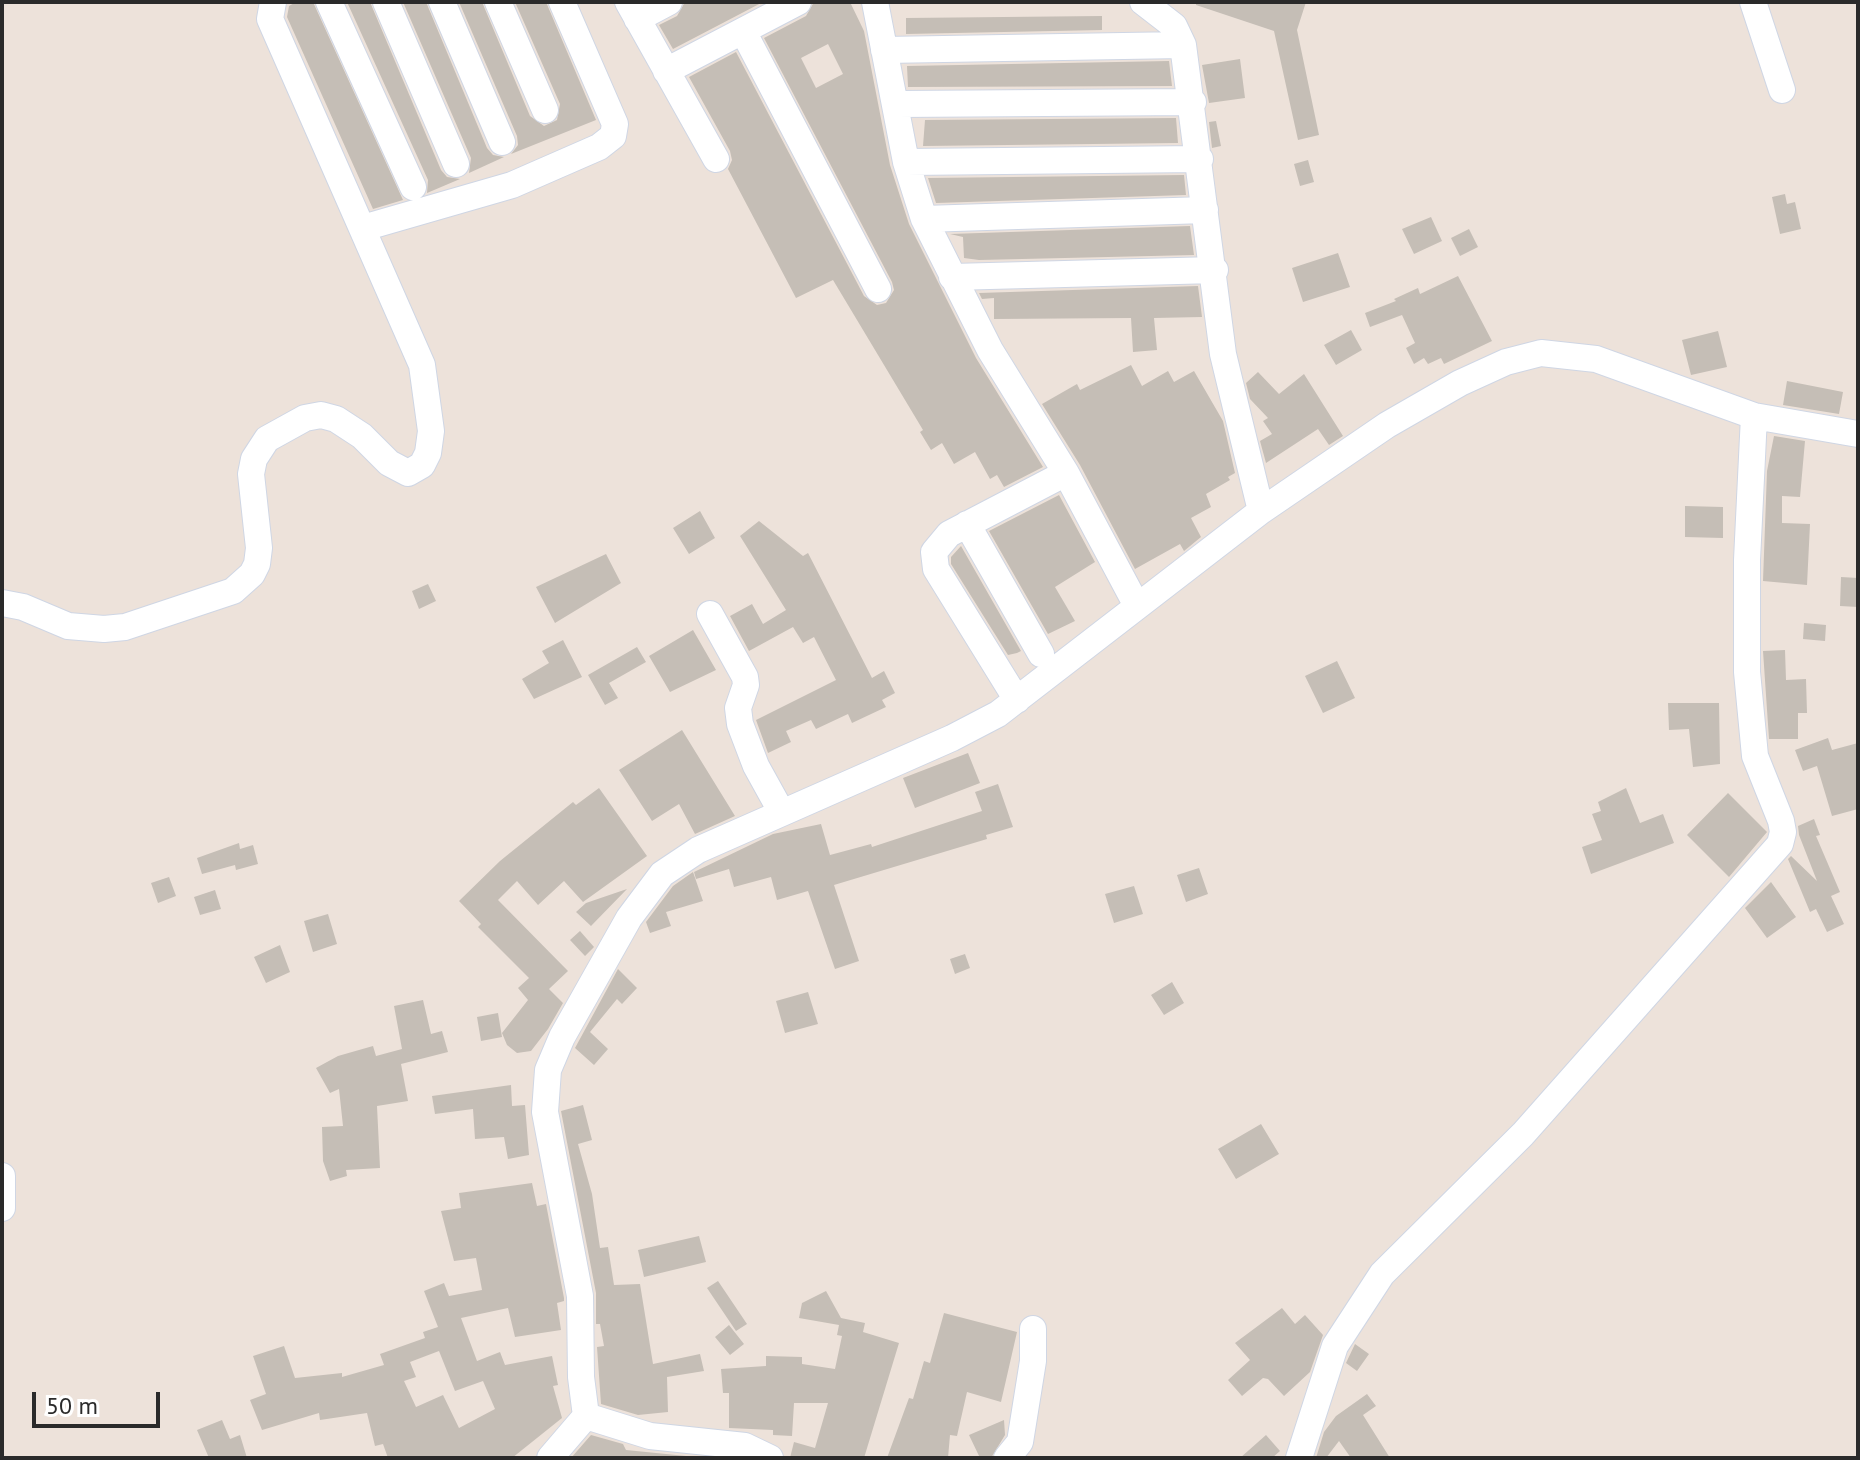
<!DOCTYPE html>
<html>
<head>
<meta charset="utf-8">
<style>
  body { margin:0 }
  #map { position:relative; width:1860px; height:1460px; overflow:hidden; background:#ede2da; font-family:"PT Sans",sans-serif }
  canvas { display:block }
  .frame { position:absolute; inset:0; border:4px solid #2a2a2a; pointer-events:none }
  .scale { position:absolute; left:32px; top:1392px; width:128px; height:36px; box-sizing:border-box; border:4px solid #2a2a2a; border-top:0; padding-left:10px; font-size:24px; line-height:28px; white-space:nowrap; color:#2a2a2a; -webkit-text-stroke:6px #fff; paint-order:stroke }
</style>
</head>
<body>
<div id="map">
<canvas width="1860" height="1460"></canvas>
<div class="frame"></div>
<div class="scale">50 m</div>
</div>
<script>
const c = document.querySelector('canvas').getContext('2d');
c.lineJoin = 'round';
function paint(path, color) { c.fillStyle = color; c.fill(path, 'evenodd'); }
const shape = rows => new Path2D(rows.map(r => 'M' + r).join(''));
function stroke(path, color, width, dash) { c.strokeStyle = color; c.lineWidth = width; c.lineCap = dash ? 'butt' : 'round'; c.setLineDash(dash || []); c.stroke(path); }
paint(shape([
  [296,2,313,2,403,200,373,209,287,17,289,6],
  [347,2,370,2,441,170,447,177,460,179,427,193,428,180],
  [403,2,426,2,487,148,493,155,504,157,469,173,471,158],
  [459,2,482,2,530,116,544,126,557,120,560,104,515,2,546,2,596,120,511,154,518,145,517,136],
  [685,2,763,2,673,49,659,25,677,16],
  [814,2,850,2,864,31,890,165,909,224,976,358,1043,467,1004,487,997,475,990,479,975,452,954,464,942,443,931,450,920,432,923,430,833,280,796,298,728,169,732,160,730,151,689,77,736,52,864,296,877,305,886,303,894,290,892,282,764,38,806,16],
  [828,44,843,74,816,88,801,58],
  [1196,2,1306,2,1297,30,1319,135,1298,140,1274,31,1196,5],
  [1102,16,1102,30,906,34,906,18],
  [1240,59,1245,98,1209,103,1202,65],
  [1169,61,1172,86,908,87,907,66],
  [1176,118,1178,143,923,146,925,120],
  [1216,121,1221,146,1212,148,1209,122],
  [1308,160,1314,182,1300,186,1294,164],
  [1184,175,1186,195,936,203,928,178],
  [1785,194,1787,204,1795,202,1801,229,1780,234,1772,197],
  [1431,217,1442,241,1414,254,1402,229],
  [1190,226,1194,255,979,260,964,258,963,237,950,234],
  [1469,229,1478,247,1460,256,1451,238],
  [1338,253,1350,287,1303,302,1292,268],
  [1458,276,1492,341,1444,364,1441,358,1428,364,1424,358,1414,364,1406,348,1415,343,1402,315,1370,327,1365,313,1396,301,1394,299,1418,288,1420,294],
  [1198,286,1202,317,1154,318,1157,350,1133,352,1131,318,994,319,994,298,982,299,979,293],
  [1351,330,1362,350,1336,365,1324,345],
  [1718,331,1727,367,1691,375,1682,340],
  [1131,365,1142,386,1168,371,1174,382,1194,371,1223,421,1235,473,1228,477,1230,480,1206,494,1211,507,1191,518,1201,537,1184,551,1180,544,1135,569,1080,465,1042,404,1077,384,1080,390],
  [1258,372,1279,394,1304,374,1343,436,1329,445,1318,429,1266,463,1260,441,1272,434,1263,421,1268,418,1250,399,1246,383],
  [1787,381,1843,392,1839,414,1783,405],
  [1774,436,1805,441,1800,497,1782,496,1782,523,1810,524,1807,585,1763,581,1767,471],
  [1059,495,1095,562,1055,587,1075,621,1048,634,989,531],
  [1685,506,1723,507,1723,538,1685,537],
  [700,511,715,538,689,554,673,528],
  [759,521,803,556,808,553,872,678,884,671,895,693,882,700,886,707,852,723,848,714,816,729,811,720,786,731,791,742,768,753,756,720,836,680,814,637,803,643,793,627,749,651,730,616,752,604,763,624,786,610,740,536],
  [961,546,1021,651,1017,653,1008,655,951,564,951,557],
  [606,554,621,583,555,623,536,587],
  [1841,577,1858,578,1858,607,1840,606],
  [428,584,436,601,419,609,412,591],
  [1804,623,1826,625,1825,641,1803,639],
  [693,630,716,670,670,692,649,656],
  [563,640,582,677,534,699,522,679,549,663,542,651],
  [637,647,646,662,609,683,618,698,605,705,588,675],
  [1785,650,1786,680,1806,679,1807,713,1798,713,1798,739,1769,739,1763,651],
  [1337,661,1355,698,1323,713,1305,676],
  [1668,703,1719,703,1720,764,1693,767,1689,729,1669,730],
  [682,730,735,816,695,834,679,804,652,821,619,770],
  [1828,738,1832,750,1858,743,1858,809,1832,816,1817,766,1803,771,1795,750],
  [968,753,980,783,915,808,903,778],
  [998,784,1013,827,986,835,987,839,834,885,859,961,835,969,808,891,777,900,771,877,734,887,729,869,696,879,694,872,773,834,821,824,830,855,871,844,872,847,982,811,975,792],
  [599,788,647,856,583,902,564,881,538,905,517,881,498,900,568,971,549,989,563,1003,548,1029,531,1051,517,1053,507,1045,502,1033,528,1000,518,988,529,978,478,927,481,924,459,901,500,861,573,802,576,805],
  [1626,788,1640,823,1663,814,1674,843,1591,874,1582,847,1602,840,1592,814,1601,811,1598,802],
  [1728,793,1767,832,1729,877,1687,835],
  [1814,819,1820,835,1816,836,1840,892,1831,896,1844,924,1827,932,1816,909,1810,912,1788,859,1791,856,1817,881,1799,835,1798,826],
  [239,843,240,849,253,845,258,864,236,870,235,865,202,874,197,858],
  [1199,868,1208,894,1186,902,1177,875],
  [693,872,703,901,666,912,671,926,650,933,646,922,673,886],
  [169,877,176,896,158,903,151,883],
  [1771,882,1796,917,1767,938,1745,908],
  [1134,886,1143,914,1114,923,1105,894],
  [627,889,591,926,576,912,586,903],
  [215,890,221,909,200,915,194,897],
  [328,914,337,944,313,952,304,921],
  [580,931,594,947,585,956,570,940],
  [280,945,290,972,266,983,254,957],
  [965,954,970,968,955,974,950,959],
  [618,969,637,988,622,1004,617,999,590,1032,608,1049,594,1065,575,1048],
  [1172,982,1184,1003,1164,1015,1151,995],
  [808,992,818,1024,785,1033,776,1001],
  [423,1000,431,1034,442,1031,448,1052,401,1064,408,1101,377,1106,380,1168,346,1170,347,1176,330,1181,323,1161,322,1127,343,1126,339,1089,330,1093,316,1068,338,1056,373,1046,376,1056,402,1049,394,1006],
  [498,1013,502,1037,481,1041,477,1017],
  [511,1085,512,1106,525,1105,529,1155,508,1159,504,1137,475,1139,473,1109,435,1114,432,1096],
  [583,1105,592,1140,578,1144,592,1194,600,1248,608,1247,614,1285,640,1284,653,1364,700,1354,704,1371,667,1377,668,1412,638,1415,601,1404,597,1347,604,1346,600,1324,596,1324,596,1293,561,1111],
  [1261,1124,1279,1154,1236,1179,1218,1149],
  [532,1183,537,1206,546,1204,564,1298,564,1301,557,1303,561,1330,515,1337,508,1308,461,1318,477,1361,500,1352,505,1365,552,1356,558,1385,553,1386,562,1418,512,1458,388,1458,383,1444,375,1446,367,1413,320,1420,319,1413,262,1430,250,1400,266,1394,253,1356,284,1346,295,1378,342,1373,342,1377,384,1365,380,1354,425,1338,423,1332,438,1327,424,1291,444,1283,449,1296,482,1290,476,1258,454,1261,441,1211,461,1208,459,1193],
  [439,1351,455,1391,483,1381,495,1409,459,1428,443,1395,416,1407,404,1381,416,1377,410,1362],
  [699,1236,706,1262,644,1277,638,1250],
  [718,1281,747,1324,736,1331,707,1288],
  [826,1291,841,1318,865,1323,863,1332,899,1343,864,1458,790,1458,794,1442,815,1448,828,1403,794,1403,792,1436,773,1435,773,1430,729,1428,729,1393,723,1393,721,1369,766,1366,766,1356,802,1357,802,1364,835,1369,842,1336,837,1335,839,1325,799,1318,802,1303],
  [1282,1308,1295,1324,1305,1315,1323,1335,1310,1372,1284,1396,1268,1379,1263,1378,1242,1396,1228,1380,1250,1360,1235,1343],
  [944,1313,1017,1332,1001,1402,967,1392,957,1436,950,1435,948,1458,887,1458,909,1398,913,1399,924,1361,930,1363],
  [729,1325,744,1344,730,1355,715,1337],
  [1355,1344,1369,1354,1357,1371,1346,1363],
  [1367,1394,1376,1406,1363,1415,1390,1458,1351,1458,1339,1441,1326,1458,1316,1458,1324,1432,1336,1416],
  [222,1420,230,1439,240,1435,247,1458,209,1458,197,1430],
  [1004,1420,1005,1435,991,1458,980,1458,969,1435],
  [591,1435,623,1444,626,1450,706,1458,571,1458],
  [1266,1435,1280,1451,1272,1458,1240,1458]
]), '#c5beb6');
const minor = shape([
  [329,2,413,187],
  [386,2,456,164],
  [442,2,502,142],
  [498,2,545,110],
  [628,2,716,159],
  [875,2,906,162,924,219,990,350,1066,473],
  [1143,2,1174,26,1183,45,1223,354,1261,511],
  [1753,2,1782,90],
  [637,19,669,2],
  [743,31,878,289],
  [884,50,1183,45],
  [666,71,798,2],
  [897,104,1193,102],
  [906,162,1200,159],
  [924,219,1205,210],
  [363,228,512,185,599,147,613,136,615,124,562,2],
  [952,277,1215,270],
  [967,524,1041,654],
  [2,603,23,607,68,626,104,629,125,627,233,591,252,574,257,564,259,548,251,474,254,459,267,439,305,418,321,415,336,419,362,436,389,463,408,473,422,465,428,453,431,431,422,365,270,19,273,2],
  [710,614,745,677,746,685,738,708,740,724,756,766,782,813],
  [1017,700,936,569,934,552,949,534,1066,473,1137,606],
  [2,1176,2,1208],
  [586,1416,650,1436,745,1446,770,1458],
  [550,1458,586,1416,581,1377,580,1296,545,1112,548,1070,562,1037,629,918,662,874,698,850,952,738,998,714,1261,511,1387,425,1460,383,1506,362,1541,353,1596,359,1754,416,1858,434],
  [1007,1458,1020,1442,1033,1361,1033,1329],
  [1299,1458,1335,1346,1382,1274,1523,1134,1780,844,1783,832,1781,821,1755,756,1747,672,1747,560,1754,416]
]);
stroke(minor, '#cfd6e4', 28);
stroke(minor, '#fff', 26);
</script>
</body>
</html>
